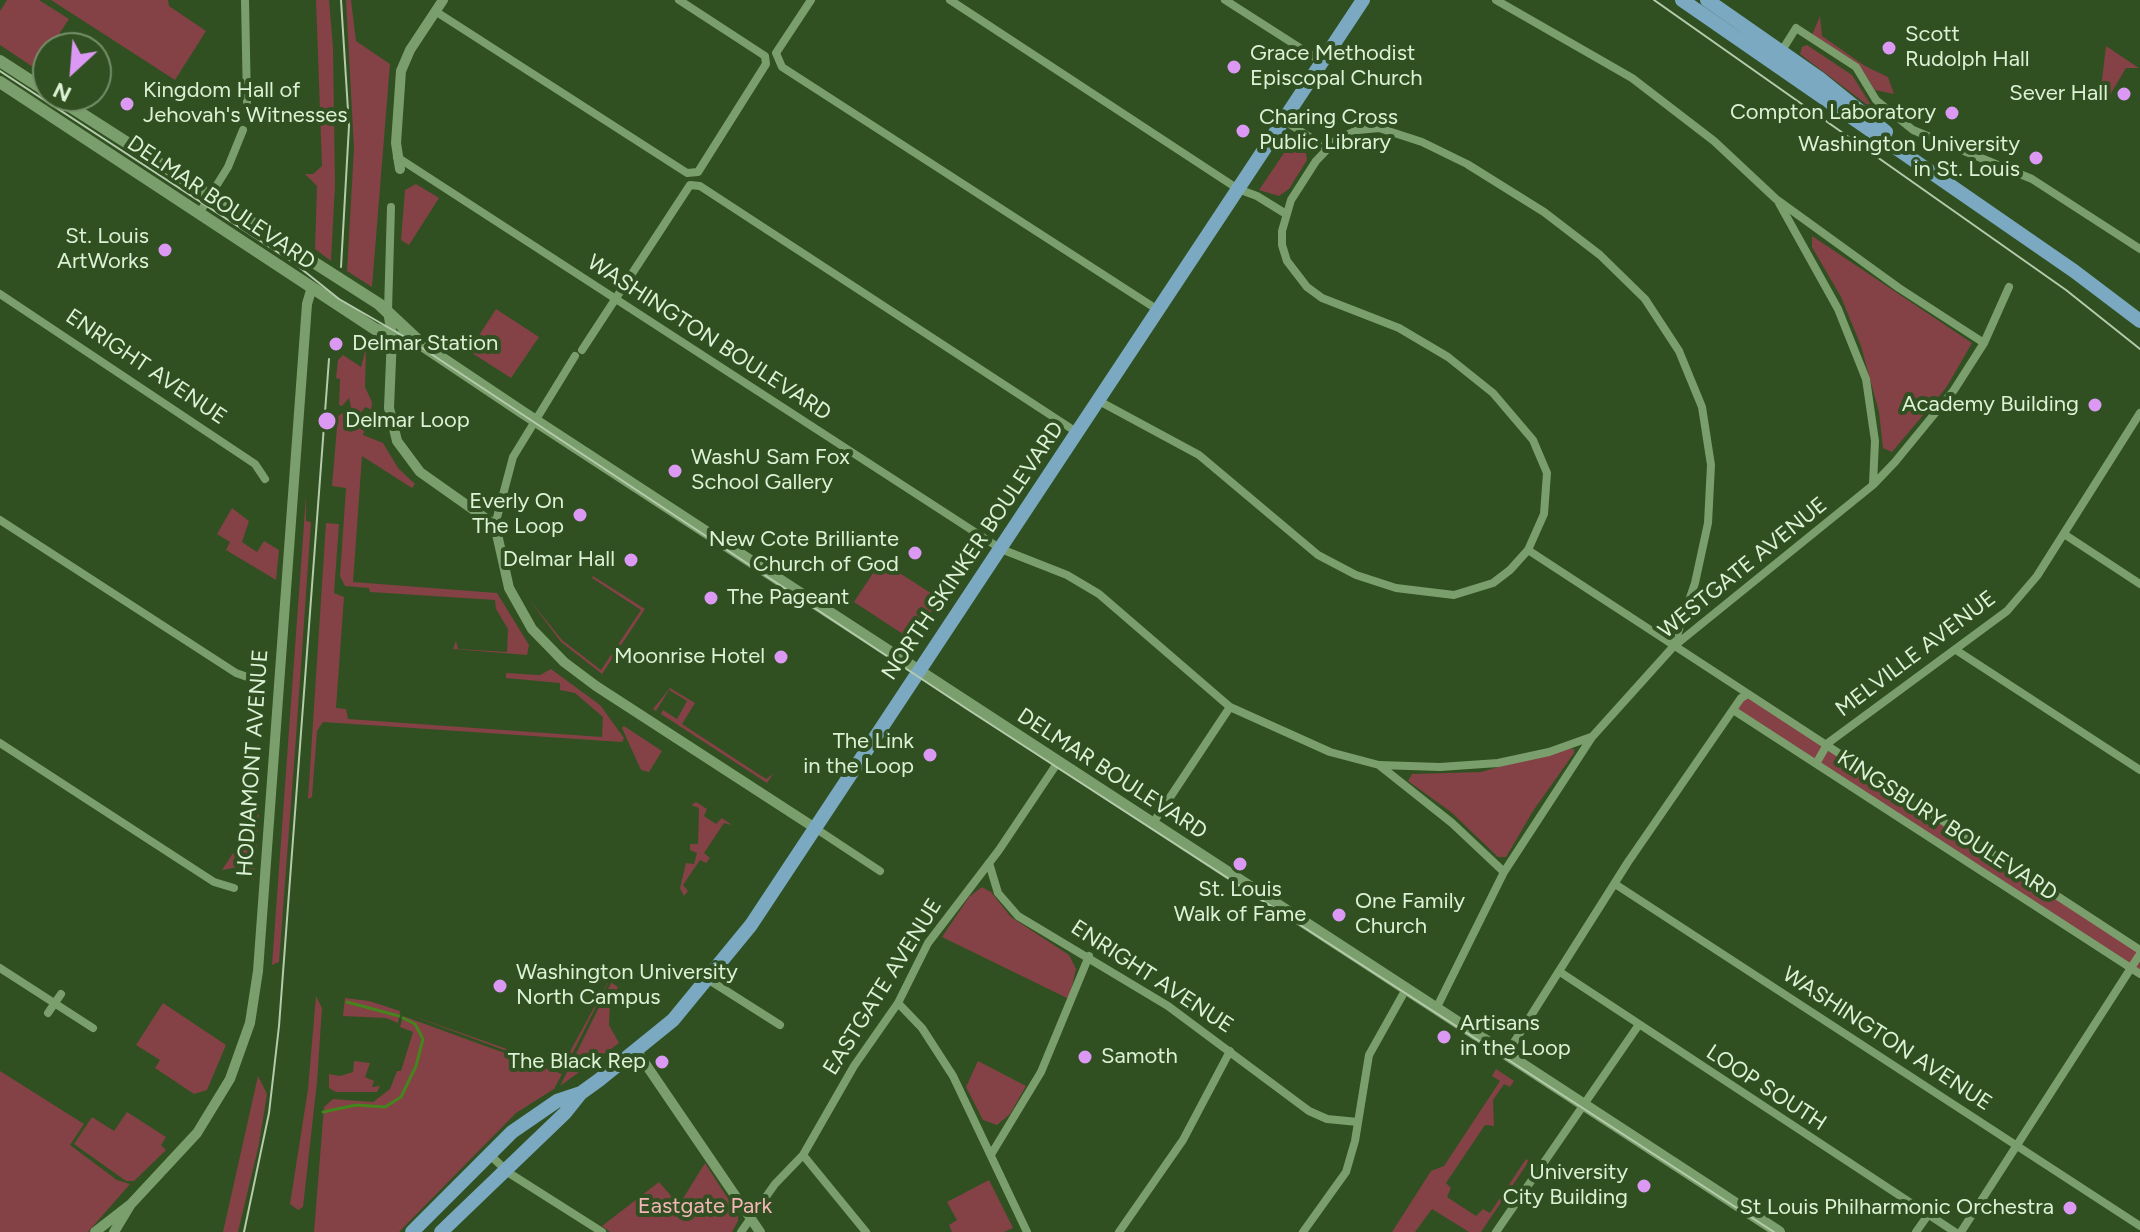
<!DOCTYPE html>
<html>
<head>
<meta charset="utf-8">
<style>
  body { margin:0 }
  #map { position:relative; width:2140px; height:1232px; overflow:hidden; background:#305021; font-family:Figtree,sans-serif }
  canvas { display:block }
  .north { position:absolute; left:32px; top:32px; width:80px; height:80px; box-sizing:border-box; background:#305021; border:2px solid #759069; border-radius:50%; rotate:206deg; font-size:22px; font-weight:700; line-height:32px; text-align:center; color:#ddf1d6 }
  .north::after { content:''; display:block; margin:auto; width:28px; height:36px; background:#dc99f4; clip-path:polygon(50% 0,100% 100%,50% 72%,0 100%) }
</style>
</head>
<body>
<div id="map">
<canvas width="2140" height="1232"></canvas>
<div class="north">N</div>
</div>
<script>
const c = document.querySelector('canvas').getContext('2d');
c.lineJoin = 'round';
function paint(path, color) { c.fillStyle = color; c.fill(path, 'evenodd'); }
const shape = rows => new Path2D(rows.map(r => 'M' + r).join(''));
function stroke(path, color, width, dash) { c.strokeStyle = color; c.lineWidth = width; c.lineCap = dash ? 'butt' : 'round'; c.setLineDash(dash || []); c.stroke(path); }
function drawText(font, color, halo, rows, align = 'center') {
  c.font = font + ' Figtree,sans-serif'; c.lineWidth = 8; c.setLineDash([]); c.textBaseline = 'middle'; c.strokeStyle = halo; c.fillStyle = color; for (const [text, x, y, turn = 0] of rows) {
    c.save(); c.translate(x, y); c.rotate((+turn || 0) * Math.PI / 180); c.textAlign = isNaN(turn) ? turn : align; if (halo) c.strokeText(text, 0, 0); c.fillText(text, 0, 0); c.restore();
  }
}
paint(shape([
  [7,0,39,0,69,19,36,69,0,45,0,11],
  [51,0,168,0,169,6,206,31,175,80],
  [316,0,329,0,333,47,335,185,331,261,315,249,317,186,305,174,313,174,322,166],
  [346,0,351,0,356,41,390,64,372,287,347,271,354,148],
  [1820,16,1822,36,1865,66,1888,77,1894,94,1875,90,1863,71,1812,35],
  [1807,45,1852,75,1874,110,1800,54,1802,47],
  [2106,46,2139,68,2126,68,2107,100,2100,96],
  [1296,135,1304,141,1307,160,1289,189,1279,196,1259,190],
  [416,184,439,198,409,245,401,240,405,190],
  [1812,236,1972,343,1946,388,1892,452,1883,448,1879,412,1861,346,1841,297,1812,247],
  [496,309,539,337,511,378,469,351],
  [366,348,365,387,372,402,370,422,370,409,365,407,359,416,352,412,349,398,342,406,339,405,340,379,336,378,338,360,343,355,361,367],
  [344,412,349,414,348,431,352,432,359,420,366,424,363,435,383,443,398,468,415,484,412,488,362,456,353,582,497,593,529,645,527,655,453,649,456,641,458,649,507,652,508,629,496,609,495,600,370,592,369,588,345,586,340,576,346,488,332,486,338,416],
  [306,496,306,521,311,522,296,737,279,962,272,965],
  [232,508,249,521,242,542,257,552,264,541,279,550,276,580,226,550,230,542,217,534],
  [326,523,339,524,334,593,344,597,336,708,346,709,348,719,602,737,603,717,575,693,560,690,560,683,506,678,506,673,540,675,551,669,600,705,624,738,622,742,323,722,317,731,312,797,308,799],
  [881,561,940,599,912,640,854,602],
  [593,576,645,609,602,674,561,642,528,598,562,640,601,670,641,610,592,578],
  [670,688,695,703,682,724,766,779,773,774,767,783,661,714,663,710,677,719,687,701,669,690,656,711,653,709],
  [1748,694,2140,950,2140,974,1733,710],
  [624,726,662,751,649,772,641,770,622,728],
  [1566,748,1574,749,1574,753,1533,811,1506,857,1498,857,1451,812,1408,781,1412,774,1481,772],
  [696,802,707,809,704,816,716,824,722,818,732,825,724,823,704,853,710,858,706,863,700,860,683,885,688,891,684,896,680,888,686,863,694,864,697,853,690,850,690,844,698,844,699,808,691,805],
  [259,813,254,880,238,867,222,870],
  [982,887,991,892,1011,917,1069,955,1076,969,1069,999,942,937,969,897],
  [615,969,563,1072,410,1015,561,1068],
  [618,969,626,975,617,973,612,983,618,987,616,991,609,989,604,999,610,1004,609,1025,619,1043,560,1086],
  [316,996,322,1008,317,1082,303,1207,298,1210,290,1204,308,1089],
  [345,998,369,1001,400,1011,398,1023,386,1018,343,1016],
  [163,1003,226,1045,207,1090,194,1094,155,1068,160,1060,136,1045],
  [403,1016,562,1074,554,1089,516,1113,399,1232,314,1232,324,1107,333,1099,373,1102,390,1089,397,1071,401,1071,413,1032,400,1027],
  [354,1061,370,1063,365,1077,374,1081,372,1087,380,1086,377,1092,336,1092,329,1088,329,1074,340,1076,353,1072],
  [978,1061,1026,1086,1010,1114,997,1125,983,1120,966,1087],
  [1496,1069,1514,1081,1510,1087,1504,1084,1493,1100,1494,1126,1485,1125,1446,1183,1451,1188,1447,1197,1476,1216,1483,1209,1490,1213,1526,1159,1529,1161,1481,1232,1469,1232,1432,1209,1415,1232,1392,1232,1431,1171,1444,1166,1500,1081,1492,1076],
  [0,1071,84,1124,70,1145,117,1180,130,1184,88,1232,0,1232],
  [258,1076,267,1094,259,1144,238,1232,223,1232],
  [127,1112,166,1137,161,1145,166,1150,134,1181,126,1181,74,1144,92,1117,114,1131],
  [705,1163,738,1214,738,1221,732,1232,610,1232,602,1226,659,1182,679,1205],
  [989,1180,1013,1228,1004,1232,952,1232,949,1225,957,1220,947,1202]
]), '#844146');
stroke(shape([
  [347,1002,399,1016],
  [323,1112,356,1105,385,1107,401,1097,416,1066,423,1039,415,1024,403,1018]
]), '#44851e', 3);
stroke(shape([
  [245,0,247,102],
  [811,0,776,53,782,67,1158,310],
  [950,0,1238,189,1257,196,1286,214],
  [1225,0,1322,62],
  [1496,0,1632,78,1714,141,1776,199,1899,288,1984,343],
  [435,11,687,173,698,172,766,64,765,56,679,0],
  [1781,52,1796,28,1856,67,1876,100,1913,130,2032,179,2140,249],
  [1283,120,1327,148],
  [397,157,1001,549,1067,575,1099,594,1230,707,1330,752,1379,765,1452,823,1504,872],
  [1779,203,1838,309,1866,379,1875,441,1873,484],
  [200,212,228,167,243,130],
  [0,294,255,464,265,479],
  [388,311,391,207],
  [582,350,690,185,700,186,1078,433],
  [1099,401,1199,455,1318,555,1356,575,1396,588,1454,595,1493,583,1510,570,1528,550,1544,514,1547,473,1533,440,1493,393,1448,357,1399,328,1322,298,1307,287,1287,261,1282,245,1282,231,1291,200,1316,161,1337,139,1358,130,1379,128,1422,142,1467,164,1544,212,1600,255,1645,299,1679,351,1702,407,1711,465,1708,523,1695,583,1673,647],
  [0,520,236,673,253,679],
  [495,525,513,457,575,356],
  [2064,534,2140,584],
  [1528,550,2140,950],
  [1956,650,2140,770],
  [1733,710,2140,974],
  [0,743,214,882,234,888],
  [1817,762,1828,743,2007,611,2037,576,2140,413],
  [1379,765,1440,767,1498,763,1549,752,1591,737],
  [1153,823,1230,707],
  [815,828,880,871],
  [989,863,998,893,1018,916,1168,1006,1309,1111,1327,1119,1358,1122],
  [1615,884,2140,1226],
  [0,968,93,1028],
  [1560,972,1955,1232],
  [706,978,780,1025],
  [898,1003,922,1028,953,1076,1027,1232],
  [1436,1009,1504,872,1592,737,1673,647,1873,485,1895,462,1954,390,1984,343,2009,287],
  [48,1013,61,994],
  [1506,1055,1628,862,1741,698,1748,694],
  [992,1153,1041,1072,1089,956],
  [489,1154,509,1173,602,1232],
  [803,1155,866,1232],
  [741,1232,775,1184,803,1155,854,1066,898,1003,928,943,999,850,1058,762],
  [1119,1232,1183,1140,1230,1051],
  [1303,1232,1346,1172,1355,1141,1369,1055,1406,989],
  [1496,1232,1638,1026],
  [1916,1232,1928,1215],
  [1961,1232,2140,954]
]), '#7b9f6c', 8);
stroke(shape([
  [400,169,396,143,401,71,410,50,443,0],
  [388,311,392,336,389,408,397,441,420,472,495,525,509,588,532,629,564,662,596,686,815,828],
  [636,1050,760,1232],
  [95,1232,131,1204,197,1133,230,1079,250,1023,258,971,307,304,312,287],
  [114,1232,131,1204]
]), '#7b9f6c', 10);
stroke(shape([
  [0,61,48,92],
  [0,82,375,329,422,346],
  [54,96,379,304,425,347,522,412,1779,1232]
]), '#7b9f6c', 12);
stroke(shape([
  [1682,0,2074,271,2140,321],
  [1707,0,1819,78,1886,132],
  [412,1232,512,1132,557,1101,581,1093,599,1080,673,1020,751,925,1363,0],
  [441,1232,565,1113,581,1093]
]), '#7aa9c1', 14);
stroke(shape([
  [341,0,349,126,341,267],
  [1654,0,2066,290,2140,349],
  [0,71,294,263,339,299,410,340,967,709,1774,1232],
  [244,1232,269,1113,279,1026,329,359]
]), '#b4cbac', 2);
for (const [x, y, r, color] of [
  [1889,48,8,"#dc99f4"],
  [1234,67,8,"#dc99f4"],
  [2124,94,8,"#dc99f4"],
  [127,104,8,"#dc99f4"],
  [1952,113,8,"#dc99f4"],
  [1243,131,8,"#dc99f4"],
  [2036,158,8,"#dc99f4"],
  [165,250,8,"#dc99f4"],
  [336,344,8,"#dc99f4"],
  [2095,405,8,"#dc99f4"],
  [327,421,10,"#dc99f4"],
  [675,471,8,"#dc99f4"],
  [580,515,8,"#dc99f4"],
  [915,553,8,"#dc99f4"],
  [631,560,8,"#dc99f4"],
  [711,598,8,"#dc99f4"],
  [781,657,8,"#dc99f4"],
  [930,755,8,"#dc99f4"],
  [1240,864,8,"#dc99f4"],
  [1339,915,8,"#dc99f4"],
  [500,986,8,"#dc99f4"],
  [1444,1037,8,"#dc99f4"],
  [1085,1057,8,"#dc99f4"],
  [662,1062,8,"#dc99f4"],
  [1644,1186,8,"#dc99f4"],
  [2070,1208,8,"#dc99f4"]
]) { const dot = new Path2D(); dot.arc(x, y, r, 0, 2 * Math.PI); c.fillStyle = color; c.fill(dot); stroke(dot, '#305021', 3); }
drawText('22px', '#ddf1d6', '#305021', [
  ["Scott",1905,35,"left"],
  ["Rudolph Hall",1905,60,"left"],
  ["Grace Methodist",1250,54,"left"],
  ["Episcopal Church",1250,79,"left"],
  ["Kingdom Hall of",143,91,"left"],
  ["Jehovah's Witnesses",143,116,"left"],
  ["Sever Hall",2108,94],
  ["Compton Laboratory",1936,113],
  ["Charing Cross",1259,118,"left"],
  ["Public Library",1259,143,"left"],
  ["Washington University",2020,145],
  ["in St. Louis",2020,170],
  ["St. Louis",149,237],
  ["ArtWorks",149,262],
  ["Delmar Station",352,344,"left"],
  ["Academy Building",2079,405],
  ["Delmar Loop",345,421,"left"],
  ["WashU Sam Fox",691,458,"left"],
  ["School Gallery",691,483,"left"],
  ["Everly On",564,502],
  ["The Loop",564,527],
  ["New Cote Brilliante",899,540],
  ["Church of God",899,565],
  ["Delmar Hall",615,560],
  ["The Pageant",727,598,"left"],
  ["Moonrise Hotel",765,657],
  ["The Link",914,742],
  ["in the Loop",914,767],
  ["St. Louis",1240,890,"center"],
  ["Walk of Fame",1240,915,"center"],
  ["One Family",1355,902,"left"],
  ["Church",1355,927,"left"],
  ["Washington University",516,973,"left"],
  ["North Campus",516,998,"left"],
  ["Artisans",1460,1024,"left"],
  ["in the Loop",1460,1049,"left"],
  ["Samoth",1101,1057,"left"],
  ["The Black Rep",646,1062],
  ["University",1628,1173],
  ["City Building",1628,1198],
  ["St Louis Philharmonic Orchestra",2054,1208]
], 'right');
drawText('22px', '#ddf1d6', '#305021', [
  ["DELMAR BOULEVARD",221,203,34],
  ["WASHINGTON BOULEVARD",709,338,33],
  ["ENRIGHT AVENUE",146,367,34],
  ["NORTH SKINKER BOULEVARD",973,551,-56],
  ["WESTGATE AVENUE",1743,568,-39],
  ["MELVILLE AVENUE",1916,654,-37],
  ["HODIAMONT AVENUE",253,763,-86],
  ["DELMAR BOULEVARD",1112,774,33],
  ["KINGSBURY BOULEVARD",1947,826,33],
  ["ENRIGHT AVENUE",1152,977,33],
  ["EASTGATE AVENUE",883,987,-58],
  ["WASHINGTON AVENUE",1887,1039,33],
  ["LOOP SOUTH",1766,1088,33]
]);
drawText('22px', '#f3b5b7', '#305021', [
  ["Eastgate Park",705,1207]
]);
</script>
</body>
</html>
